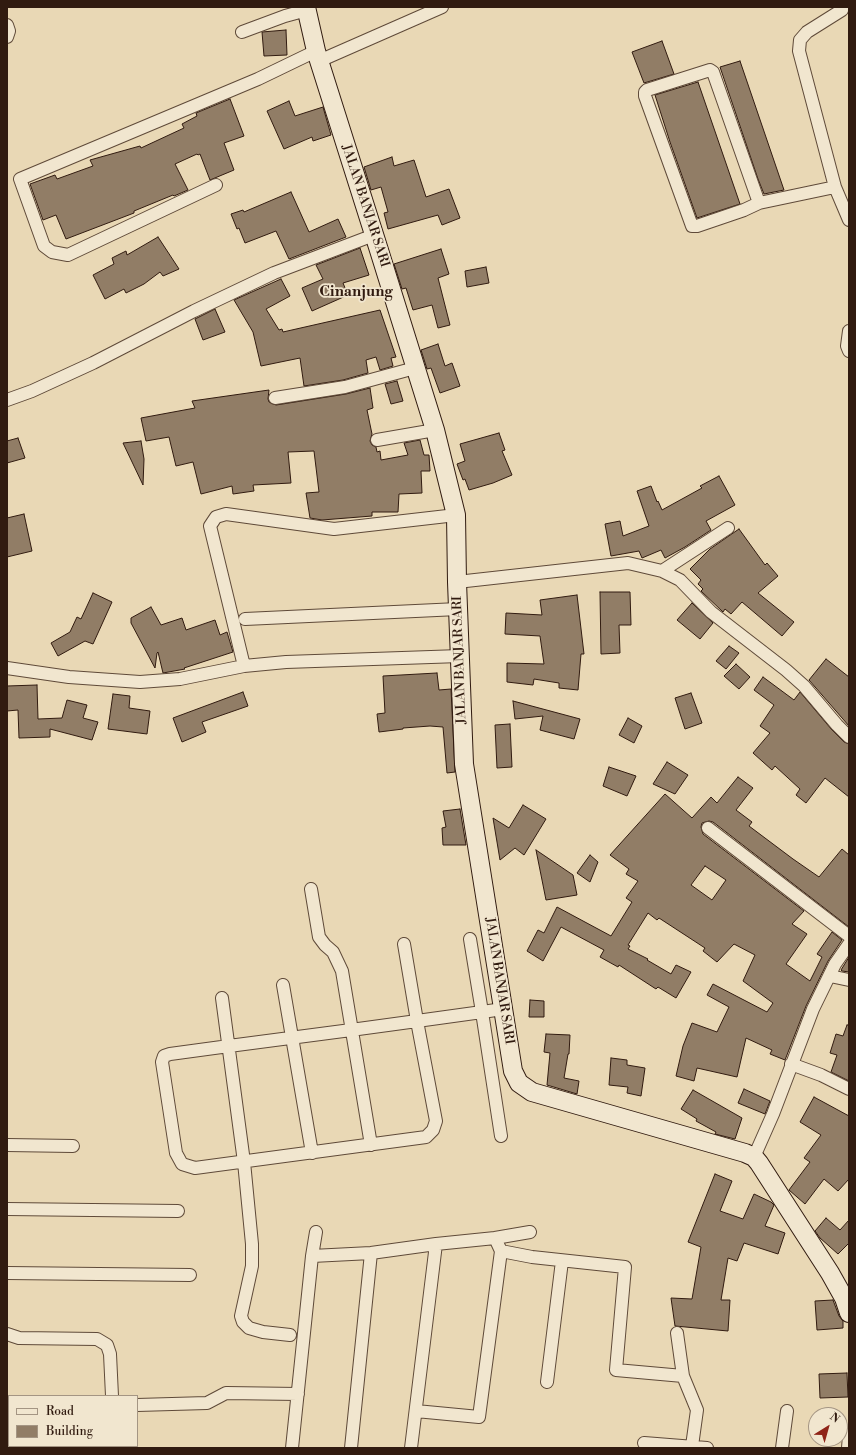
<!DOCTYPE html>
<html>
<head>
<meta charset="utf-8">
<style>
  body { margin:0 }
  #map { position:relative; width:856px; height:1455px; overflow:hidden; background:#e9d8b5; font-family:"Libre Bodoni",serif }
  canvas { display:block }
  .frame { position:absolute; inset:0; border:8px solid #311b10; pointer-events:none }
  .legend { position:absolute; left:8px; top:1395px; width:130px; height:52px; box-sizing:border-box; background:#f1e6cf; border:1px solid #a49583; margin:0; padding:5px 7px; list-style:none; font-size:12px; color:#311b10 }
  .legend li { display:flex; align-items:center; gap:8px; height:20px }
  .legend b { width:20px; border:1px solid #a49583 }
  .north { position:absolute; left:808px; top:1407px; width:40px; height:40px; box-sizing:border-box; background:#f1e6cf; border:1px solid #a49583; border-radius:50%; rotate:37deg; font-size:11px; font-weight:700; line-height:16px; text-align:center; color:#311b10 }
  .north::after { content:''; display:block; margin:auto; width:14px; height:18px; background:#8f2418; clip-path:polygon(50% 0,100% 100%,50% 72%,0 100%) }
</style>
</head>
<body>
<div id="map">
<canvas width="856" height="1455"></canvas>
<div class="frame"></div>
<ul class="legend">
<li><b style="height:5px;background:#f1e6cf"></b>Road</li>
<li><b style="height:11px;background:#917d66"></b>Building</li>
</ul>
<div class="north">N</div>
</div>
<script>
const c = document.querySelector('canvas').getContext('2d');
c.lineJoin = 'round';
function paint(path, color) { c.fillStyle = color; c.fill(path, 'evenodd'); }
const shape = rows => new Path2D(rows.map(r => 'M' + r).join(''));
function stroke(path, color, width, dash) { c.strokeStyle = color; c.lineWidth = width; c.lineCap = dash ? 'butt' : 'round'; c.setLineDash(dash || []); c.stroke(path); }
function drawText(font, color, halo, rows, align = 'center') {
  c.font = font + ' "Libre Bodoni",serif'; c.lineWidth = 3.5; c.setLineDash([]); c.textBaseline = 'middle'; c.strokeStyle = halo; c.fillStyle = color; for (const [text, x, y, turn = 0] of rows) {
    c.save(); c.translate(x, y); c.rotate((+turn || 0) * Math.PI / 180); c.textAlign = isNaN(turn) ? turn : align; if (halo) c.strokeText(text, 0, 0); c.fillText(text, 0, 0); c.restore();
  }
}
const building = shape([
  [286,30,287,55,264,56,262,32,286,30],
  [662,41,674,74,644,83,632,52,662,41],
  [740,61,784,190,764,194,758,179,720,67,740,61],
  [698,82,740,204,697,218,670,142,655,95,698,82],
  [230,99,244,136,224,143,234,170,210,180,200,154,198,155,197,154,175,164,188,190,174,196,173,195,134,211,134,213,66,239,56,215,43,220,30,184,55,175,57,179,93,166,90,160,140,146,141,148,184,128,182,124,197,116,196,113,230,99],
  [289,101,295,116,323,107,331,135,313,141,312,137,284,149,267,111,289,101],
  [392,157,394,166,414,160,426,197,449,189,460,218,442,225,438,215,388,229,384,213,388,212,381,187,371,190,364,167,392,157],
  [291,192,309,232,338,219,346,237,289,259,276,231,245,243,239,228,237,229,231,214,243,210,244,212,291,192],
  [158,237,179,269,163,276,160,272,144,284,126,293,124,289,105,299,93,275,114,264,112,258,126,251,127,255,158,237],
  [360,248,369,275,343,283,348,295,312,311,302,288,323,279,316,265,360,248],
  [441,249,449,274,438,278,450,325,438,328,432,305,413,310,406,288,402,289,394,264,441,249],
  [486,267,489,283,467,287,465,271,486,267],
  [281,279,290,296,266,309,279,330,282,329,283,332,380,310,396,357,391,358,393,366,380,370,376,357,366,360,368,373,343,380,304,386,300,358,261,366,253,332,234,300,281,279],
  [215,309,225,332,203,340,195,319,215,309],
  [438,344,445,366,452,363,460,386,440,393,431,368,427,369,421,350,438,344],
  [397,381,403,401,391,404,385,384,397,381],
  [370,388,373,408,367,410,372,434,370,441,372,445,376,447,377,452,380,451,381,460,408,455,404,443,420,440,424,455,429,455,430,471,421,471,422,493,399,494,398,512,372,512,372,516,322,520,310,518,306,493,319,492,314,451,288,452,291,483,253,485,254,491,233,494,232,486,201,494,193,462,176,466,169,437,146,441,141,418,195,408,192,401,269,390,268,399,269,402,276,405,346,394,370,388],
  [499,433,505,450,502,451,512,475,493,483,469,490,465,479,463,480,457,464,465,461,460,444,499,433],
  [18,438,25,458,7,463,7,441,18,438],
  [141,441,144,459,143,485,123,443,141,441],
  [719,476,735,505,706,521,711,530,685,547,665,558,661,550,642,558,639,551,611,556,605,524,620,521,623,536,649,526,637,491,651,486,657,502,658,501,662,510,702,488,700,486,719,476],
  [24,514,32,551,7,557,7,518,24,514],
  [739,529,765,565,767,563,778,576,758,593,794,622,782,636,742,602,731,614,725,609,723,612,701,591,703,589,698,584,701,580,690,569,710,549,739,529],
  [600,592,630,592,631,625,619,625,620,653,601,654,600,592],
  [93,593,112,602,93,644,85,641,58,656,51,643,70,632,77,617,81,619,93,593],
  [577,595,584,654,581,654,578,690,559,688,559,683,534,679,533,685,507,682,507,663,544,664,540,636,505,634,506,613,542,615,540,600,577,595],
  [692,603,713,623,700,639,677,620,692,603],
  [151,607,161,625,182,618,186,630,215,620,220,635,227,632,233,652,184,668,185,669,163,673,158,652,157,653,155,668,131,623,131,618,151,607],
  [729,646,739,653,726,669,716,661,729,646],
  [826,659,849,677,849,726,809,680,826,659],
  [736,664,750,677,739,689,724,676,736,664],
  [437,673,439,690,451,689,455,772,447,773,443,727,430,726,403,728,403,729,379,732,377,714,385,713,383,676,437,673],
  [763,677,794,700,800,692,832,730,844,742,849,744,849,797,825,778,806,803,796,795,800,789,775,766,772,770,753,753,770,733,760,726,774,705,754,690,763,677],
  [37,685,38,719,62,718,67,700,87,705,83,718,98,722,92,740,50,729,50,737,19,738,18,710,7,711,7,686,37,685],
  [243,692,248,706,202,722,206,732,182,742,173,718,243,692],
  [691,693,702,723,685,729,675,698,691,693],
  [113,694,130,696,129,708,150,711,147,734,108,729,113,694],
  [513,701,580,719,574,739,540,730,543,716,515,719,513,701],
  [628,718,642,726,634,743,619,735,628,718],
  [510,724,512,767,497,768,495,725,510,724],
  [667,762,688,775,675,794,653,784,667,762],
  [609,767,636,776,627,796,603,786,609,767],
  [738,777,753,788,736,810,752,822,749,826,793,859,819,877,842,849,849,855,849,927,713,822,709,821,702,823,701,827,703,834,804,911,792,924,807,934,786,964,810,981,822,957,817,954,832,932,842,940,828,961,806,1006,785,1060,770,1054,772,1050,746,1038,737,1077,697,1068,694,1081,676,1076,683,1046,692,1023,717,1032,729,1007,707,995,713,984,767,1012,773,1003,743,981,755,955,734,944,717,962,703,951,705,948,659,918,657,920,648,913,628,945,630,946,628,949,648,959,647,960,671,974,676,965,691,972,676,998,658,987,656,989,619,965,618,967,600,957,604,950,561,927,543,961,527,951,538,930,544,933,557,907,611,936,632,902,626,898,638,881,626,874,629,869,610,855,665,794,692,818,711,797,717,803,738,777],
  [705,866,726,880,712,900,691,885,705,866],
  [523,805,546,819,524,855,515,848,500,860,493,818,509,828,523,805],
  [460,809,466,845,443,845,442,828,446,827,443,811,460,809],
  [536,850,573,875,577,895,546,900,536,850],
  [590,855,598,862,590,882,577,873,590,855],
  [849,957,849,972,842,971,841,970,849,957],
  [530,1000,544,1001,544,1017,529,1017,530,1000],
  [847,1025,849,1025,849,1081,831,1072,837,1055,830,1053,836,1034,843,1036,847,1025],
  [546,1034,570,1035,569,1054,568,1054,564,1078,579,1081,577,1094,547,1085,550,1053,544,1052,546,1034],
  [611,1058,627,1060,627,1065,645,1068,641,1096,627,1093,628,1087,609,1085,611,1058],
  [744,1089,770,1101,765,1114,738,1103,744,1089],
  [693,1090,742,1118,735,1139,715,1134,716,1132,696,1121,697,1119,681,1109,693,1090],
  [814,1097,849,1116,849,1179,838,1191,824,1179,805,1204,789,1190,810,1162,804,1158,821,1135,800,1122,814,1097],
  [715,1174,732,1181,720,1211,743,1219,754,1194,771,1202,774,1205,765,1226,785,1233,778,1254,744,1243,737,1261,728,1258,721,1300,730,1300,728,1331,675,1326,671,1298,692,1299,701,1247,688,1242,715,1174],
  [826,1218,840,1230,849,1220,849,1243,838,1254,820,1238,815,1231,826,1218],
  [833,1300,839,1316,843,1321,843,1328,817,1330,815,1301,833,1300],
  [847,1373,848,1397,820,1398,819,1374,847,1373]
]);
paint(building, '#917d66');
stroke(building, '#311b10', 1);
const street = shape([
  [7,25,9,31,7,37],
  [242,32,285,16,307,10],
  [319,61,442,7],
  [216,185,68,255,52,252,44,246,20,179,258,79,316,51],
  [835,187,849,220],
  [759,203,713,72,710,70,647,90,645,92,645,96,692,226,697,226,744,210,759,203,835,187,799,51,800,40,807,32,842,10,843,7],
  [849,331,847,346,849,351],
  [275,398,345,387,415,368],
  [7,400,32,391,93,363,194,311,274,273,374,235],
  [377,440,435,430],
  [662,571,728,528],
  [457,582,628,563,662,571,680,580,711,612,786,670,804,686,837,725,849,737],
  [245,619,458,609],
  [244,666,210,526,216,517,226,514,334,529,456,515],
  [7,668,69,677,140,682,180,679,244,666,286,662,460,656],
  [708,828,849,936],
  [311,889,319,937,325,945,333,952,342,971,371,1145],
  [470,939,482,1012,501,1136],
  [404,944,417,1021,436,1121,433,1130,426,1137,195,1168,182,1164,176,1153,162,1062,164,1056,170,1054,229,1046,351,1030,417,1021,482,1012,503,1009],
  [830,976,849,980],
  [283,985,312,1153],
  [222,998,244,1162,252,1244,252,1266,241,1316,243,1322,249,1328,263,1332,290,1335],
  [791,1064,821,1075,849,1089],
  [7,1145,73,1146],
  [754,1157,773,1114,813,1009,835,964,849,944],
  [7,1209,178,1211],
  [495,1238,530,1232],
  [312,1256,316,1232],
  [7,1273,190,1275],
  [677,1333,683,1376],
  [7,1334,19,1338,97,1339,107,1345,110,1354,112,1396],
  [547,1382,562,1261],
  [137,1405,207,1403,226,1393,298,1394],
  [416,1411,479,1417,501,1251],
  [644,1443,707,1448],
  [114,1446,114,1448],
  [292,1448,312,1256,371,1253,436,1244,495,1238,501,1251,532,1257,625,1267,616,1370,683,1376,697,1410,692,1446],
  [351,1448,371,1253],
  [411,1448,436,1244],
  [782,1448,787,1411],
  [848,1448,849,1435]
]);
const secondary = shape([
  [306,7,316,51,378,247,435,430,456,515,457,582,464,764,513,1071,519,1083,532,1092,745,1153,754,1157,759,1163,830,1273,844,1298,849,1313]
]);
stroke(street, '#5f4a39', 14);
stroke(secondary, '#311b10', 20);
stroke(street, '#f1e6cf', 12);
stroke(secondary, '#f1e6cf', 18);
drawText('13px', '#311b10', '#f1e6cf', [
  ["JALAN BANJAR SARI",365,206,72],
  ["JALAN BANJAR SARI",460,660,-92],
  ["JALAN BANJAR SARI",499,981,81]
]);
drawText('bold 15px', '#311b10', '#f1e6cf', [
  ["Cinanjung",356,292]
]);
</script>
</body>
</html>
